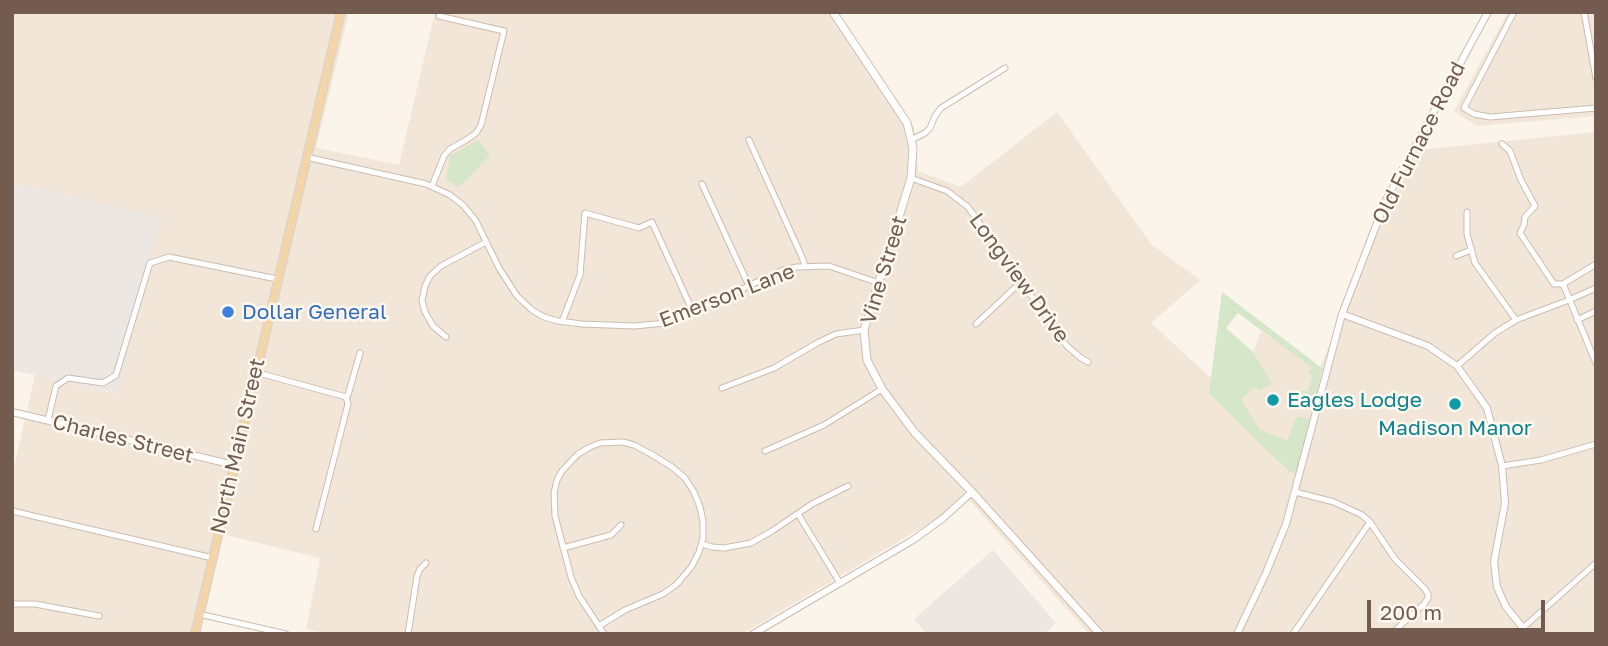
<!DOCTYPE html>
<html>
<head>
<meta charset="utf-8">
<style>
  body { margin:0 }
  #map { position:relative; width:1608px; height:646px; overflow:hidden; background:#fbf4ea; font-family:"Golos Text",sans-serif }
  canvas { display:block }
  .frame { position:absolute; inset:0; border:14px solid #735b4f; pointer-events:none }
  .scale { position:absolute; left:1367px; top:600px; width:178px; height:32px; box-sizing:border-box; border:4px solid #735b4f; border-top:0; padding-left:9px; font-size:21px; line-height:24px; white-space:nowrap; color:#735b4f; -webkit-text-stroke:5px #fdf8f0; paint-order:stroke }
</style>
</head>
<body>
<div id="map">
<canvas width="1608" height="646"></canvas>
<div class="frame"></div>
<div class="scale">200 m</div>
</div>
<script>
const c = document.querySelector('canvas').getContext('2d');
c.lineJoin = 'round';
function paint(path, color) { c.fillStyle = color; c.fill(path, 'evenodd'); }
const shape = rows => new Path2D(rows.map(r => 'M' + r).join(''));
function stroke(path, color, width, dash) { c.strokeStyle = color; c.lineWidth = width; c.lineCap = dash ? 'butt' : 'round'; c.setLineDash(dash || []); c.stroke(path); }
function drawText(font, color, halo, rows, align = 'center') {
  c.font = font + ' "Golos Text",sans-serif'; c.lineWidth = 5; c.setLineDash([]); c.textBaseline = 'middle'; c.strokeStyle = halo; c.fillStyle = color; for (const [text, x, y, turn = 0] of rows) {
    c.save(); c.translate(x, y); c.rotate((+turn || 0) * Math.PI / 180); c.textAlign = isNaN(turn) ? turn : align; if (halo) c.strokeText(text, 0, 0); c.fillText(text, 0, 0); c.restore();
  }
}
paint(shape([
  [12,12,349,12,316,148,399,165,435,12,836,12,914,127,918,171,961,187,1057,112,1151,244,1200,280,1151,323,1235,400,1261,331,1319,370,1381,221,1419,150,1596,132,1596,634,1089,634,969,500,742,634,331,634,306,629,320,558,222,534,200,634,12,634,12,467,14,467,35,375,117,394,159,217,12,183],
  [1508,12,1596,12,1596,116,1476,126,1454,111]
]), '#f2e6d9');
paint(shape([
  [12,183,160,217,118,394,12,370],
  [993,550,1056,623,1044,634,927,634,914,619]
]), '#ece7e2');
paint(shape([
  [478,140,490,155,459,187,446,180,450,156],
  [1222,292,1322,368,1314,408,1298,405,1302,390,1308,391,1312,376,1308,373,1312,368,1238,313,1226,328,1253,352,1272,383,1259,391,1256,387,1241,399,1260,430,1287,440,1297,416,1311,420,1299,474,1290,472,1279,462,1209,393]
]), '#d6e7c9');
const minor = shape([
  [1514,12,1464,108,1474,114,1490,117,1596,108],
  [1584,12,1596,78],
  [749,140,802,257,805,266],
  [911,140,925,133,930,128,935,116,941,108,1005,68],
  [1502,144,1510,151,1521,180,1535,206,1525,217,1524,225,1520,233,1554,284,1563,284,1596,363],
  [306,157,426,184,450,195,463,205,476,221,499,268,517,296,532,310,544,317,558,321,582,324,635,326,665,323,680,318,783,270,797,267,829,266,879,283],
  [911,178,947,191,968,207,1067,346,1081,358,1088,362],
  [702,184,749,286],
  [432,186,444,156,450,149,466,140,476,133,481,125,504,31,439,16],
  [1467,212,1467,234,1475,263,1516,320],
  [1456,256,1471,250],
  [1563,284,1596,264],
  [1577,320,1596,311],
  [562,322,580,275,585,213,639,228,652,222,693,312],
  [976,324,1022,281],
  [446,337,433,326,425,312,422,301,425,286,430,276,441,266,486,242],
  [1457,366,1495,333,1516,320,1569,300,1596,288],
  [255,372,346,397],
  [722,388,774,368,819,342,836,334,864,330],
  [48,420,56,386,68,378,103,383,116,375,150,263,169,257,277,279],
  [765,451,824,425,882,389],
  [1502,466,1541,460,1596,444],
  [1295,492,1334,502,1362,515,1370,522,1395,559,1425,589,1428,594,1428,598,1424,604,1391,634],
  [12,511,213,558],
  [798,514,840,583],
  [316,529,348,404,346,397,348,395,360,353],
  [702,544,712,547,724,548,751,543,772,531,812,504,848,486],
  [563,548,611,535,621,525],
  [12,604,35,604,99,616],
  [199,614,286,634],
  [599,626,625,610,663,594,677,584,692,566,699,552,703,538,703,521,700,507,694,492,685,478,672,467,651,454,634,445,623,442,600,443,590,447,578,454,562,471,557,480,554,493,555,516,571,577,579,596,583,602,604,634],
  [408,634,417,576,420,569,426,563],
  [1293,634,1370,522],
  [1516,634,1596,563]
]);
const tertiary = shape([
  [1342,314,1428,346,1457,366,1487,408,1502,466,1505,503,1494,562,1497,587,1506,607,1528,634],
  [12,412,234,465],
  [753,634,913,540,942,519,972,492],
  [1237,634,1266,573,1286,524,1342,314,1386,200,1488,12]
]);
const secondary = shape([
  [833,12,907,123,913,148,911,178,864,330,867,360,882,389,915,433,972,492,1100,634]
]);
const primary = shape([
  [195,634,341,12]
]);
stroke(minor, '#ccbcb1', 7);
stroke(tertiary, '#ccbcb1', 8);
stroke(secondary, '#d0beb1', 9);
stroke(primary, '#d8d1ce', 10);
stroke(minor, '#fff', 5);
stroke(tertiary, '#fff', 6);
stroke(secondary, '#fff', 7);
stroke(primary, '#f2d5a9', 8);
for (const [x, y, r, color] of [
  [228,312,7,"#3f7fe0"],
  [1273,400,7,"#0f9aa8"],
  [1455,404,7,"#0f9aa8"]
]) { const dot = new Path2D(); dot.arc(x, y, r, 0, 2 * Math.PI); c.fillStyle = color; c.fill(dot); stroke(dot, '#fdf8f0', 2.5); }
drawText('21px', '#735b4f', '#fdf8f0', [
  ["Old Furnace Road",1419,143,-63],
  ["Vine Street",884,270,-73],
  ["Longview Drive",1019,278,54],
  ["Emerson Lane",727,296,-21],
  ["Charles Street",123,439,14],
  ["North Main Street",238,446,-77]
]);
drawText('21px', '#366cbe', '#fdf8f0', [
  ["Dollar General",242,312]
], 'left');
drawText('21px', '#0d838f', '#fdf8f0', [
  ["Eagles Lodge",1287,400],
  ["Madison Manor",1455,428,"center"]
], 'left');
</script>
</body>
</html>
